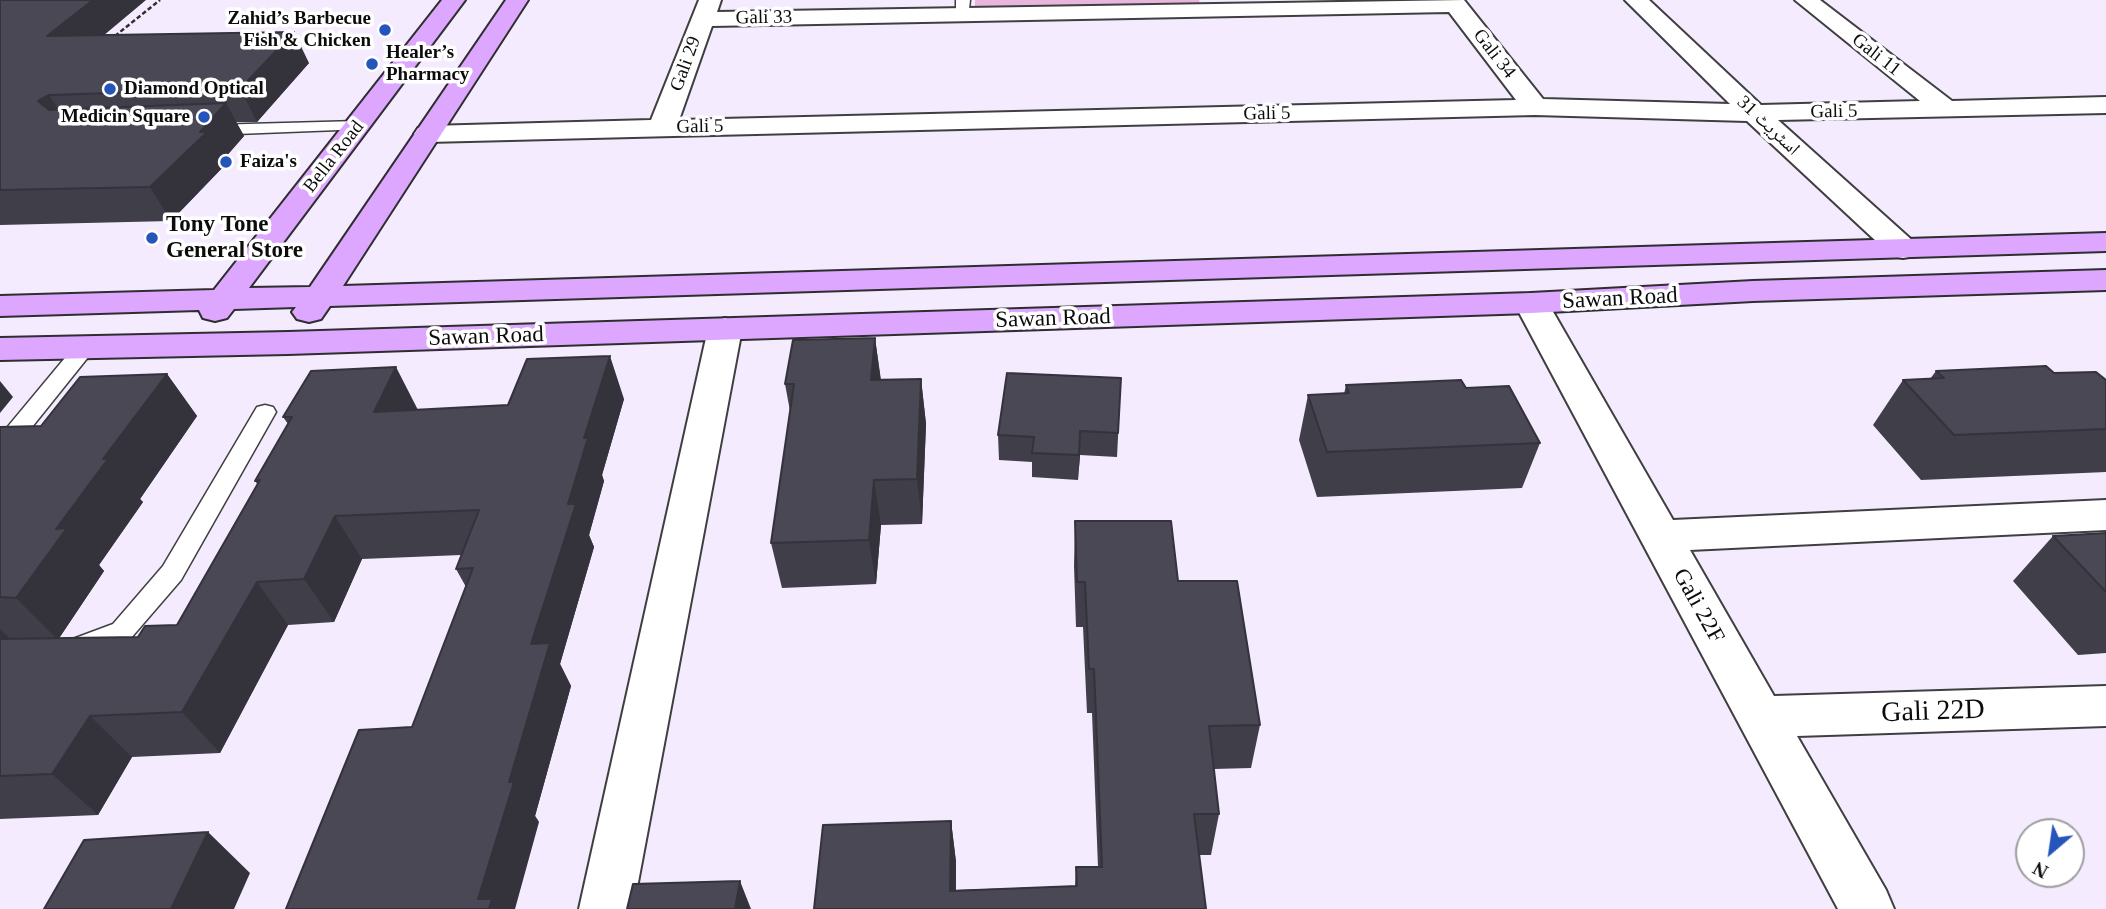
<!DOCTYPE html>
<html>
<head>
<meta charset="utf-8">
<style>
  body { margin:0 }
  #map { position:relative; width:2106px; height:909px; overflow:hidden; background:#f5ebff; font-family:"Times New Roman",serif }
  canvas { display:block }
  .north { position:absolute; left:2015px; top:818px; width:70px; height:70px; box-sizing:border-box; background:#fff; border:2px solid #9e9e9e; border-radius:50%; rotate:209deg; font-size:19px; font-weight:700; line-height:28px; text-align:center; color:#0c0c0c }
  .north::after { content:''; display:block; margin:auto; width:24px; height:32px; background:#2554bb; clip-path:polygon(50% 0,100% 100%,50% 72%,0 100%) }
</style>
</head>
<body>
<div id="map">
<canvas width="2106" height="909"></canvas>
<div class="north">N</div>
</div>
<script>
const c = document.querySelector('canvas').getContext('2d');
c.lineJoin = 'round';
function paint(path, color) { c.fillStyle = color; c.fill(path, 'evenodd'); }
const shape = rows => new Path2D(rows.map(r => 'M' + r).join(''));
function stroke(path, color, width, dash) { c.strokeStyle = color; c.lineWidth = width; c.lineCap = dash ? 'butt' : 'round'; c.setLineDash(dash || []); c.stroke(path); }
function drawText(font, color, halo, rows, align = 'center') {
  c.font = font + ' "Times New Roman","Noto Naskh Arabic",serif'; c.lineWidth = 7; c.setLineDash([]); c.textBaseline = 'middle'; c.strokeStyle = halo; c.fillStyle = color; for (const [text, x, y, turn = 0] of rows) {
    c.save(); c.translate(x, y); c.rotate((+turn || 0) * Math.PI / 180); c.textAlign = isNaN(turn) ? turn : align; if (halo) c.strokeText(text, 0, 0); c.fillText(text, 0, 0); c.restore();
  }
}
paint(shape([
  [975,0,1199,0,1201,6,975,10]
]), '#e8b5dd');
const lane = shape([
  [956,0,970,0,968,18,958,18,956,15,956,0],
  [358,121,366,126,364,129,211,135,203,130,211,125,358,121],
  [86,340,93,341,96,346,93,351,8,457,0,459,0,436,79,341,86,340],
  [265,405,273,407,276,412,181,580,131,638,79,659,70,656,66,648,70,640,113,624,163,566,257,407,265,405]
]);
const street = shape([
  [699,0,721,0,717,12,1464,0,1543,99,1730,104,1625,0,1649,0,1761,105,1920,101,1795,0,1820,0,1952,101,2106,97,2106,113,1778,120,1914,242,1919,249,1914,256,1903,258,1892,256,1747,121,1535,115,428,142,418,140,414,134,418,128,428,126,651,120,699,0],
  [1449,12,1516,100,679,120,712,26,1449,12],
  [1531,293,1543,296,1548,303,1673,520,2106,500,2106,530,1690,550,1774,696,2106,686,2106,726,1797,736,1886,890,1894,909,1838,909,1514,303,1519,296,1531,293],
  [725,318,737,322,742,329,633,909,579,909,708,329,713,322,725,318]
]);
const secondary = shape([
  [442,0,465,0,249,288,310,287,506,0,528,0,343,286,2106,233,2106,251,330,306,321,319,309,322,297,319,292,312,296,307,234,309,227,318,215,321,203,318,199,310,0,316,0,296,214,290,442,0],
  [2106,270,2106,290,1753,301,1531,313,288,354,0,360,0,338,288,332,1531,293,1753,281,2106,270]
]);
stroke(lane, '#3f3f3f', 3);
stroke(street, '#3f3f3f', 4);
stroke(secondary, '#2e2e2e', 4);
stroke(shape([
  [115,36,160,0]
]), '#2e2e2e', 2.5, [4.5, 2.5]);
paint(lane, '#fff');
paint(street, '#fff');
paint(secondary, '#dda6ff');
paint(shape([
  [0,0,105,35,309,63,257,122,236,122,244,136,223,160,225,165,171,221,0,225],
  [875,338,881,380,921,379,926,424,922,524,881,525,876,584,782,588,771,543,790,411,785,384],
  [1936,371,2054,373,2106,380,2106,472,1921,480,1873,425,1903,380,1930,379],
  [167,374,197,416,140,499,143,502,99,565,104,571,59,638,138,637,177,625,258,485,255,481,288,424,283,417,624,399,602,475,604,481,589,535,594,547,560,664,571,686,535,816,539,822,412,727,466,587,456,569,461,555,362,559,334,622,288,625,220,753,132,757,98,815,0,819,0,427,41,426],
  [1121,378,1117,457,1080,455,1078,480,1032,477,1032,462,999,460,998,435],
  [1346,385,1466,388,1540,443,1522,488,1317,497,1299,440,1308,395,1344,394],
  [1075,521,1178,581,1260,725,1251,768,1214,769,1219,814,1211,855,1199,855,1206,909,814,909,951,821,956,862,956,890,1075,886,1076,867,1098,867,1092,713,1087,713,1083,627,1076,627,1074,566],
  [2106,533,2106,653,2078,655,2013,581,2053,536]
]), '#403e48');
paint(shape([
  [93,0,146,0,66,67,47,36],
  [294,32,309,63,257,122,240,89],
  [49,95,70,127,38,101],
  [226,103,244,136,223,160,225,165,171,221,150,187],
  [875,338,881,383,871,380],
  [610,356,624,399,602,475,604,481,589,535,594,547,560,664,571,686,535,816,539,822,515,909,486,909,478,899,509,782,531,644,568,504,584,438],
  [396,367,418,410,374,412],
  [167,374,197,416,140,499,143,502,99,565,104,571,58,640,16,598,56,529,103,459],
  [921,379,926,424,922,524,917,479],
  [0,381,13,397,0,413],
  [1080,431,1080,455,1078,480,1079,455],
  [874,480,881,525,876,584,869,540],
  [335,516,362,559,334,622,304,579],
  [257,582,288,625,220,753,182,712],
  [0,629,39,667,0,653],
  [90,716,132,757,98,815,52,774],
  [951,821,956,862,955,909,950,891],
  [208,832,250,873,234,909,171,909],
  [740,881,751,909,735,909]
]), '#34323b');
const building = shape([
  [0,0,93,0,47,36,294,32,240,89,49,95,38,101,49,110,226,103,200,132,207,132,150,187,0,190,0,0],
  [875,338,871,380,921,379,917,479,874,480,869,540,771,543,794,384,785,384,793,340,875,338],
  [610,356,584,438,588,438,568,504,576,504,531,644,550,643,509,782,514,782,478,899,492,899,489,909,286,909,359,730,412,727,473,568,456,569,479,510,335,516,304,579,257,582,182,712,90,716,52,774,0,776,0,639,138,637,145,626,177,625,260,480,255,481,292,417,283,417,311,371,396,367,374,412,508,405,527,359,610,356],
  [2046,366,2054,373,2096,372,2106,380,2106,429,1954,435,1903,380,1944,378,1936,371,2046,366],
  [1007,373,1121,378,1118,433,1080,431,1079,455,1032,453,1034,437,998,435,1007,373],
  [167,374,103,459,108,459,56,529,67,528,16,598,0,597,0,427,41,426,80,377,167,374],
  [1461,380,1466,388,1509,386,1540,443,1327,452,1308,395,1349,393,1346,385,1461,380],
  [1075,521,1171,521,1178,581,1237,581,1260,725,1209,726,1219,814,1194,814,1206,909,814,909,823,825,951,821,950,891,1077,886,1076,867,1102,867,1094,669,1089,669,1085,582,1077,582,1075,521],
  [2106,533,2106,592,2053,536,2106,533],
  [208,832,171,909,44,909,84,840,208,832],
  [740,881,735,909,627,909,633,884,740,881]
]);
paint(building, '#4a4854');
stroke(building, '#34323b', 2);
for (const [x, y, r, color] of [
  [385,30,7,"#2554bb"],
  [372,64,7,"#2554bb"],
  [110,89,7,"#2554bb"],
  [204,117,7,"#2554bb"],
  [226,162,7,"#2554bb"],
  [152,238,7,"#2554bb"]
]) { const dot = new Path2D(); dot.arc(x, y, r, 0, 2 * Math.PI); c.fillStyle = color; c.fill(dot); stroke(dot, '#fff', 2.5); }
drawText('19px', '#0c0c0c', '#fff', [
  ["Gali 33",764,18,-1],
  ["Gali 34",1494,54,52],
  ["Gali 11",1876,55,38],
  ["Gali 29",686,64,-70],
  ["Gali 5",1834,112,-1],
  ["Gali 5",1267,114,-1],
  ["اسٹریٹ 31",1768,126,43],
  ["Gali 5",700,127,-1],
  ["Bella Road",334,157,-52]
]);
drawText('bold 19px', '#0c0c0c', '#fff', [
  ["Zahid’s Barbecue",371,19,"right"],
  ["Fish & Chicken",371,41,"right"],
  ["Healer’s",386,53],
  ["Pharmacy",386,75],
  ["Diamond Optical",124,89],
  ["Medicin Square",190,117,"right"],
  ["Faiza's",240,162]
], 'left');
drawText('bold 23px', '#0c0c0c', '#fff', [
  ["Tony Tone",166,225],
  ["General Store",166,251]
], 'left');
drawText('23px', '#0c0c0c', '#fff', [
  ["Sawan Road",1620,299,-3],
  ["Sawan Road",1053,319,-2],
  ["Sawan Road",486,337,-2],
  ["Gali 22F",1698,606,61]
]);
drawText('28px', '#0c0c0c', '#fff', [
  ["Gali 22D",1933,712,-2]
]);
</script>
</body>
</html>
